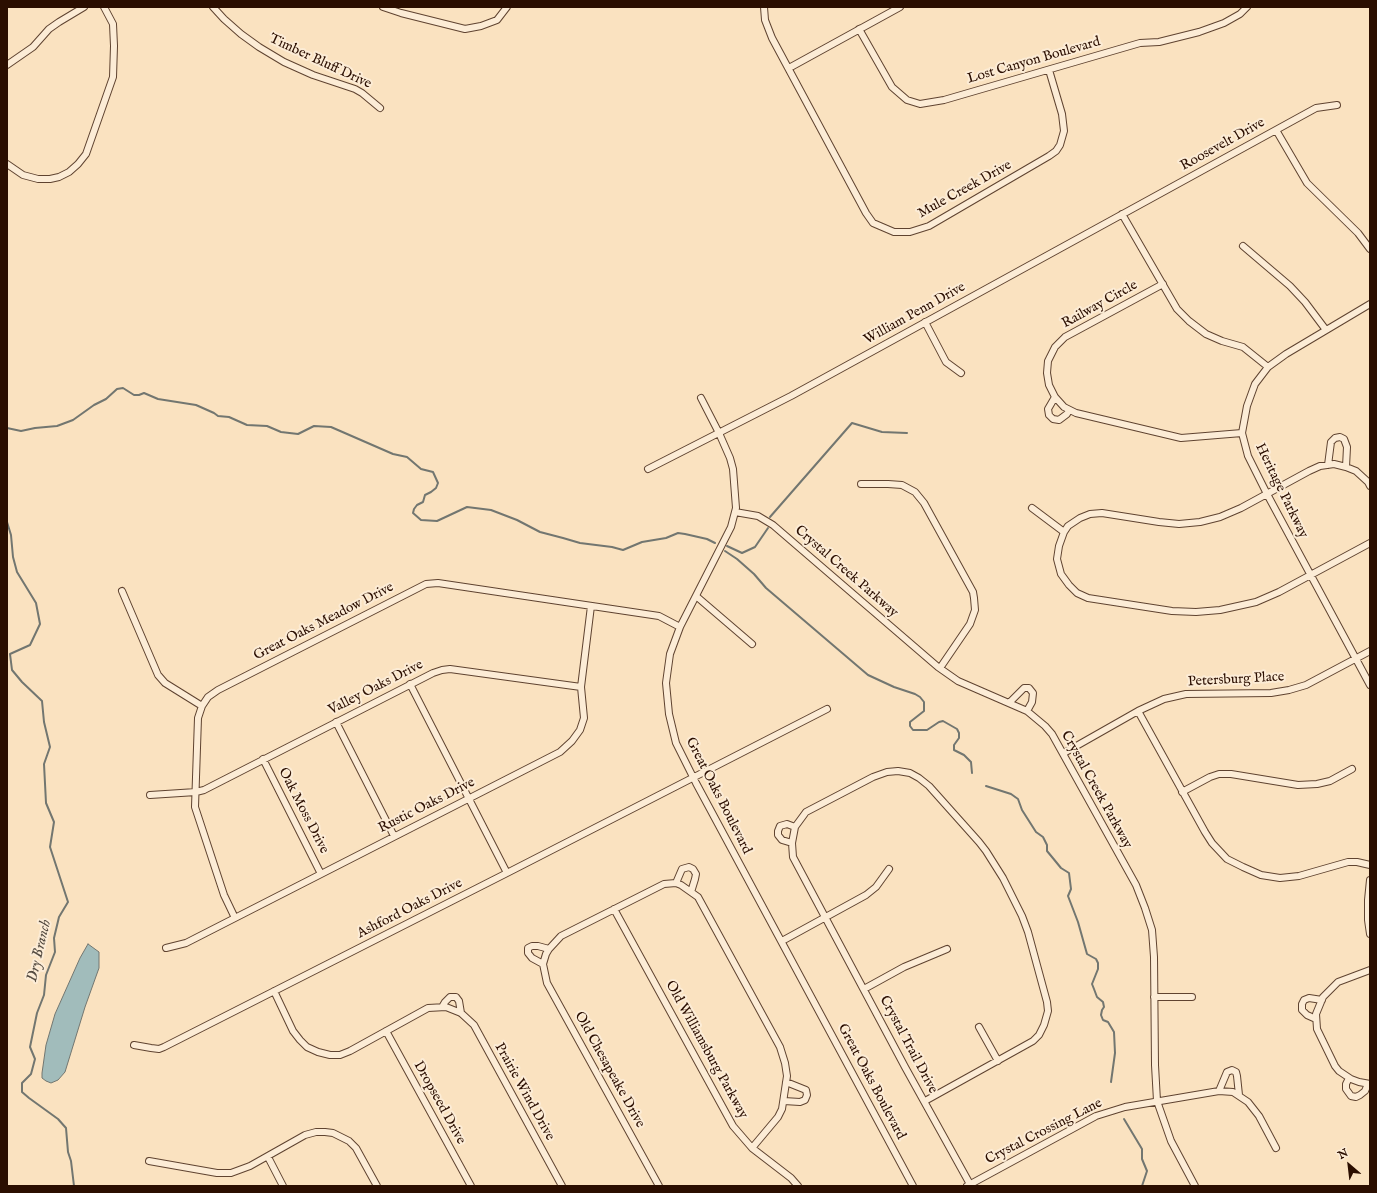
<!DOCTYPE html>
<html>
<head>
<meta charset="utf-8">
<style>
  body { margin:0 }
  #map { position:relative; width:1377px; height:1193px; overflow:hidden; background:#fae2c0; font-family:"IM FELL English",serif }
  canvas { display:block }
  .frame { position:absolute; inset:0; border:8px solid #2b0e00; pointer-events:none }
  .north { position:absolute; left:1329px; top:1145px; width:40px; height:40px; -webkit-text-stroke:3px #fcecd6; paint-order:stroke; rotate:332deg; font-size:11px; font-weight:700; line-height:16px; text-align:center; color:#2b0e00 }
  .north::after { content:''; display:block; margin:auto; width:14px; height:18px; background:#2b0e00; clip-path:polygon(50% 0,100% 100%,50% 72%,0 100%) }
</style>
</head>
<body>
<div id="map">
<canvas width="1377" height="1193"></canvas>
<div class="frame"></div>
<div class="north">N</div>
</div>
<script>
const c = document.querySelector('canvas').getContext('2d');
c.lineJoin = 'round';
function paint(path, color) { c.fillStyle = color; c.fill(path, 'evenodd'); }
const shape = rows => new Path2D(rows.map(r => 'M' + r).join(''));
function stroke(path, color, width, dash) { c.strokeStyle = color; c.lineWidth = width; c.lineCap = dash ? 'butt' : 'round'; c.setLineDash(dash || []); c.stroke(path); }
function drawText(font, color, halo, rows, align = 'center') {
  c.font = font + ' "IM FELL English",serif'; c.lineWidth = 4; c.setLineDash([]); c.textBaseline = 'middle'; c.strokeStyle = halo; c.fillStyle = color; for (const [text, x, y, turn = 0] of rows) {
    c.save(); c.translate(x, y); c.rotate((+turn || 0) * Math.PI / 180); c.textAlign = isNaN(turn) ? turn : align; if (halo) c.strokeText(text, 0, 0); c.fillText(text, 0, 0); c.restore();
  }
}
const water = shape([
  [88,944,99,952,99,968,85,1007,65,1072,58,1080,51,1083,46,1081,42,1078,42,1073,46,1045,55,1014,80,958,88,944]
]);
paint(water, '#a1bcbb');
stroke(water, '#727670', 1);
stroke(shape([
  [7,428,21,431,35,428,57,426,73,420,94,405,106,399,117,389,123,388,134,395,139,395,144,393,158,399,196,405,214,413,218,416,229,417,247,425,267,426,281,432,298,434,314,426,331,427,393,454,407,457,421,469,433,472,438,483,436,488,431,492,425,495,423,502,417,505,414,509,413,513,421,520,437,521,467,507,491,510,517,520,540,532,563,538,580,543,612,547,623,550,642,542,666,538,678,533,685,534,707,539,715,543],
  [770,517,852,423,882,432,907,433],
  [7,522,11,535,13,557,17,572,36,603,40,624,30,645,10,654,12,670,22,682,42,701,44,722,50,747,44,764,46,803,54,822,50,847,68,902,59,917,54,938,55,952,46,975,44,995,37,1013,30,1047,35,1059,31,1074,22,1083,22,1092,29,1098,58,1119,66,1128,68,1152,71,1161,74,1186],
  [727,546,742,553,755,547,768,528],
  [725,551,737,559,754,574,766,588,868,675,894,687,915,694,920,697,924,702,924,711,910,722,910,726,913,730,927,730,939,722,943,721,957,729,959,733,959,738,954,745,954,750,964,755,971,762,972,773],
  [986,786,1011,794,1018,799,1022,810,1036,832,1043,837,1047,845,1047,851,1052,857,1061,868,1069,873,1071,889,1068,896,1078,922,1087,954,1096,959,1098,963,1098,969,1092,984,1094,989,1097,997,1103,1002,1104,1007,1102,1010,1101,1015,1103,1020,1108,1022,1114,1032,1115,1053,1111,1082],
  [1124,1119,1142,1149,1142,1159,1147,1171,1142,1186]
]), '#727670', 2);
const minor = shape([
  [213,7,224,19,241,34,259,47,284,62,313,75,355,89,362,93,380,108],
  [383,7,401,13,465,29,481,26,497,20,507,7],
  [764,7,765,20,772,38,866,213,873,223,894,232,910,232,929,226,1049,156,1056,151,1060,145,1064,131,1062,114,1049,70],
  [859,29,892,87,907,100,920,104,944,100,1140,43,1159,42,1199,32,1224,23,1240,14,1247,7],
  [7,65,33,47,49,29,59,22,84,7],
  [789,68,900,7],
  [1276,130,1307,183,1358,233,1370,249],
  [7,164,23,175,38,179,50,179,59,177,69,172,78,164,86,154,113,77,114,46,113,24,104,7],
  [1122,214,1177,309,1189,321,1206,334,1222,341,1243,347,1268,367],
  [1243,246,1290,286,1305,302,1326,330],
  [1163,284,1065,337,1055,347,1048,361,1047,373,1049,385,1055,397,1064,407,1076,413,1181,438,1242,433],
  [1370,304,1286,354,1268,367,1255,384,1247,406,1242,433,1248,456,1267,494,1370,685],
  [925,322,946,362,961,373],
  [1055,397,1048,409,1049,415,1053,419,1059,420,1067,414,1069,410],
  [701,398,719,433,730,458,733,469,736,508,731,527,680,627,670,654,666,683,669,714,676,743,696,783,913,1186],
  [1328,465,1331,442,1335,438,1340,437,1344,439,1347,447,1346,467],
  [648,469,791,396,1316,108,1337,105],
  [861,484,888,484,902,485,915,492,924,503,973,592,974,598,975,610,970,624,940,668],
  [1370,486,1368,482,1356,471,1346,467,1334,464,1320,466,1309,471,1241,508,1220,517,1200,522,1179,524,1159,522,1102,513,1090,514,1080,518,1068,526,1064,532,1059,546,1057,559,1061,574,1069,585,1077,593,1088,598,1172,611,1196,612,1220,610,1256,602,1279,592,1370,543],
  [1032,508,1064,532],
  [735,512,758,516,773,525,938,667,958,681,1027,711,1045,726,1052,734,1136,885,1145,908,1152,930,1154,957,1155,1065,1157,1101,1171,1141,1195,1186],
  [122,591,158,675,165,683,202,706],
  [696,596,752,644],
  [410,684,507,873],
  [1009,703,1024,688,1029,688,1033,693,1032,702,1027,711],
  [1138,711,1205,832,1212,843,1227,859,1243,867,1261,875,1280,878,1299,876,1348,862,1357,862,1370,865],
  [336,722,394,836],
  [1064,753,1138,711,1164,699,1186,694,1271,693,1289,690,1306,685,1370,651],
  [263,759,321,874],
  [1182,792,1210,777,1219,774,1231,774,1298,785,1317,784,1330,781,1352,769],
  [150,795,196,792,204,790,433,673,442,670,450,669,581,687],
  [792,843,782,840,778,835,778,831,780,826,787,824,795,827],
  [1370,880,1368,900,1368,920,1370,934],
  [676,883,682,869,689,867,693,869,696,874,695,879,691,892],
  [614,909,733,1126,752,1148,791,1178,798,1186],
  [235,918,224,895,195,807,198,718,202,706,208,697,218,690,426,584,438,583,659,616,680,627],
  [782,941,866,895,876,887,889,869],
  [166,948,186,943,560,752,572,741,580,730,584,718,581,687,591,606],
  [543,964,532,958,528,953,528,948,532,946,538,946,549,949],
  [1370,970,1338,982,1323,997,1316,1014,1317,1029,1335,1066,1339,1071,1351,1079,1359,1082,1370,1084],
  [864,989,904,967,947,949],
  [274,991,293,1031,300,1040,307,1047,318,1052,330,1055,340,1055,350,1051,428,1008,446,1007,461,1013,474,1025,562,1186],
  [1154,997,1192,997],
  [442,1007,445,1002,450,997,456,997,459,1001,461,1013],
  [1316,1019,1307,1015,1302,1010,1302,1004,1304,1000,1309,998,1322,1000],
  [979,1027,998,1061],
  [386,1031,471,1186],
  [134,1045,151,1048,159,1049,164,1047,507,873,827,709],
  [1349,1078,1346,1084,1346,1089,1351,1096,1356,1097,1360,1095,1365,1091,1368,1084],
  [1219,1091,1227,1072,1232,1070,1236,1072,1237,1076,1239,1095],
  [784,1101,800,1102,805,1100,807,1095,806,1090,786,1082],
  [925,1101,1033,1041,1039,1035,1044,1025,1048,1011,1047,1002,1028,932,1022,916,1003,878,986,851,979,842,929,786,919,778,910,773,898,771,887,772,873,777,806,812,795,827,792,843,793,857,905,1067,971,1186],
  [268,1157,283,1186],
  [149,1161,217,1173,231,1173,250,1166,305,1135,316,1132,325,1132,333,1133,349,1141,356,1148,377,1186],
  [659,1186,547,983,543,964,546,954,549,949,561,936,664,884,676,883,681,885,698,897,780,1047,785,1063,787,1076,782,1109,778,1117,752,1148],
  [967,1186,1096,1116,1125,1107,1219,1091,1233,1092,1248,1102,1259,1116,1276,1148]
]);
stroke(minor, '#5f4330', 8);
stroke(minor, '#fcecd6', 6);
drawText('14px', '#2b0e00', '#fcecd6', [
  ["Lost Canyon Boulevard",1034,61,-16],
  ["Timber Bluff Drive",320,62,25],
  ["Roosevelt Drive",1223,145,-29],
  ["Mule Creek Drive",965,190,-29],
  ["Railway Circle",1100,305,-29],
  ["William Penn Drive",915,314,-29],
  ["Heritage Parkway",1281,491,64],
  ["Crystal Creek Parkway",846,572,41],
  ["Great Oaks Meadow Drive",324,622,-27],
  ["Petersburg Place",1236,680,-3],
  ["Valley Oaks Drive",376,688,-27],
  ["Crystal Creek Parkway",1096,790,61],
  ["Great Oaks Boulevard",718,796,63],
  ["Rustic Oaks Drive",427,806,-27],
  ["Oak Moss Drive",303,811,63],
  ["Ashford Oaks Drive",410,909,-27],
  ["Crystal Trail Drive",908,1045,62],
  ["Old Williamsburg Parkway",706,1050,61],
  ["Old Chesapeake Drive",609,1070,61],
  ["Great Oaks Boulevard",871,1082,62],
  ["Prairie Wind Drive",524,1092,61],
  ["Dropseed Drive",439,1103,61],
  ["Crystal Crossing Lane",1044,1132,-27]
]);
drawText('italic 15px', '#544b41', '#fcecd6', [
  ["Dry Branch",40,951,-77]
]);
</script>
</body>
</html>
